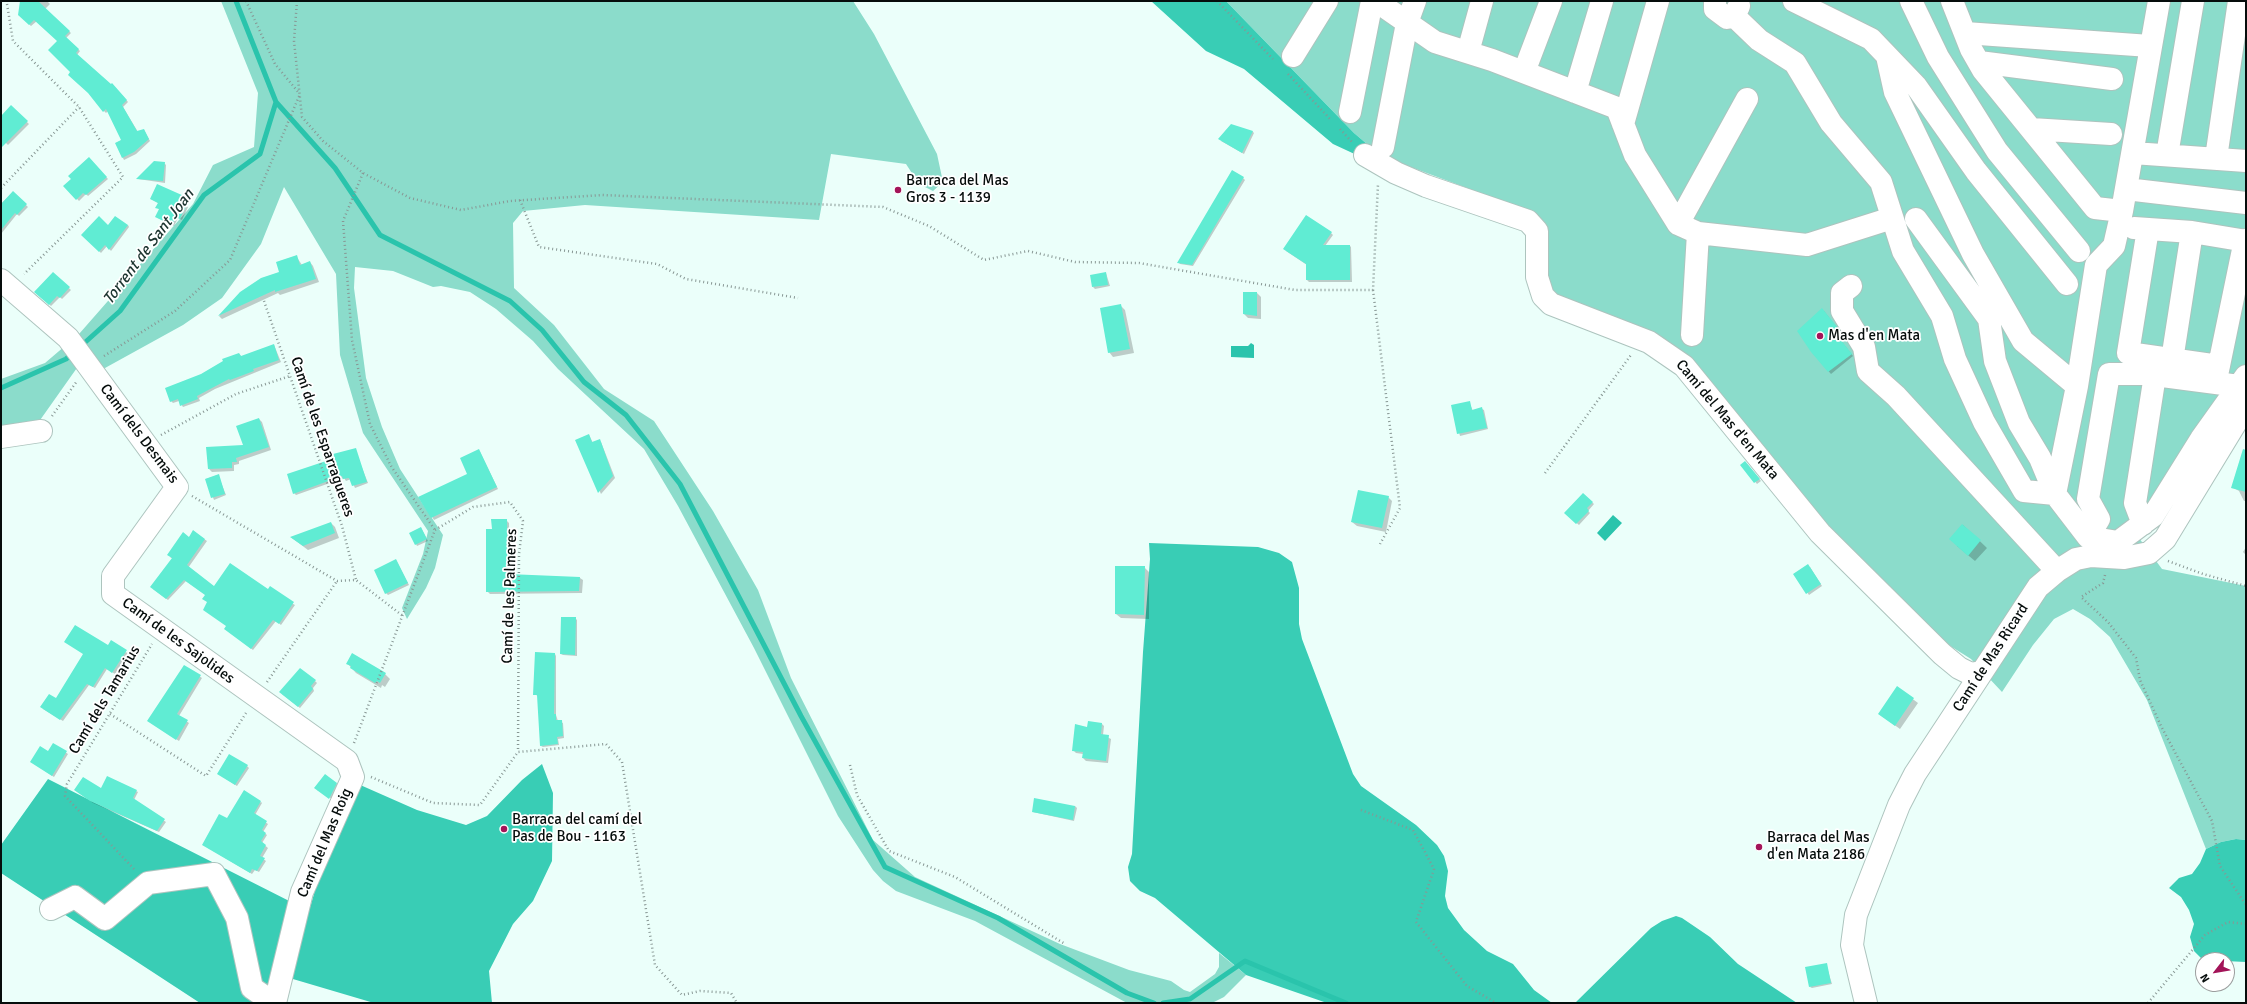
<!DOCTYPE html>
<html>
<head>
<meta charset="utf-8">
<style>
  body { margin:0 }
  #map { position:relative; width:2247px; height:1004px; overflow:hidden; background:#ebfffa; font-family:Signika,sans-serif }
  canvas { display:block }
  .frame { position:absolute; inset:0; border:2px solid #060d0c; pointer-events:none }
  .north { position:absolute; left:2195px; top:952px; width:40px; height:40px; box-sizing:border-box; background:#fff; border:1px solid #9b9e9e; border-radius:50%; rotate:239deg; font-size:11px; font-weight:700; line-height:16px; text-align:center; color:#060d0c }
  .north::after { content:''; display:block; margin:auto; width:14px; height:18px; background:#a31459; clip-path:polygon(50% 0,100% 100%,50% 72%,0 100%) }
</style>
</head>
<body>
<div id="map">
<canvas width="2247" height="1004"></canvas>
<div class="frame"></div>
<div class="north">N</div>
</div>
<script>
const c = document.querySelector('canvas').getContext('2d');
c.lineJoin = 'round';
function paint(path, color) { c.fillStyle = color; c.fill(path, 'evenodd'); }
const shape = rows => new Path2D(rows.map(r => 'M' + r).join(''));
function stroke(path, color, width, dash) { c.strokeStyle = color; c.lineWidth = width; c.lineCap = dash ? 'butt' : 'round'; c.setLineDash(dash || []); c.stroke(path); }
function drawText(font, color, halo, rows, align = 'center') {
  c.font = font + ' Signika,sans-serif'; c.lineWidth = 3.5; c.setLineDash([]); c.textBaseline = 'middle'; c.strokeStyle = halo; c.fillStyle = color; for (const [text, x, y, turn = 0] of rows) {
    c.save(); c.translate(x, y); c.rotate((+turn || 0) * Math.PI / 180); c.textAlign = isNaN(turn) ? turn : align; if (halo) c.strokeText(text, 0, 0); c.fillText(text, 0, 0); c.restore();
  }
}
paint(shape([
  [221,1,853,1,874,34,937,154,943,182,933,191,919,184,906,164,831,154,819,220,585,205,523,211,513,223,514,288,554,325,604,389,654,421,713,511,758,590,791,678,873,840,915,877,1060,944,1129,970,1171,981,1184,990,1190,992,1215,974,1219,967,1219,953,1246,975,1224,997,1212,1003,1127,1003,975,921,896,891,883,881,873,870,838,816,754,648,678,506,644,449,558,369,533,341,496,309,470,292,441,286,433,287,393,271,355,267,354,288,366,378,382,427,400,469,443,535,435,568,426,588,407,619,402,608,423,554,428,531,363,433,340,355,336,274,284,187,261,244,222,298,183,325,105,368,79,365,38,423,1,449,1,379,45,363,79,334,193,204,213,165,254,147,258,93],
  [1226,1,2246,1,2246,384,2139,538,2162,569,2246,586,2246,840,2236,839,2221,842,2206,849,2147,700,2110,637,2090,619,2073,609,2054,619,2033,645,2002,692,1971,659,1936,637,1819,525,1677,350,1550,292,1544,234,1510,204,1381,156,1354,133]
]), '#8bdccb');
paint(shape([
  [1151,1,1226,1,1354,133,1381,156,1361,157,1333,144,1244,69,1206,51],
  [1149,543,1258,547,1279,553,1292,562,1299,588,1299,624,1302,639,1353,774,1361,786,1416,825,1437,845,1444,856,1448,871,1445,896,1448,908,1464,930,1487,951,1513,964,1534,990,1552,1003,1327,1003,1246,975,1155,898,1140,891,1130,881,1128,867,1132,854,1143,652,1150,559],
  [542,764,553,793,552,861,533,901,513,924,489,971,492,1003,374,1003,276,974,263,1003,200,1003,1,873,1,845,48,779,309,911,321,870,358,784,417,810,466,825,487,816,522,780],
  [2236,839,2246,840,2246,962,2203,960,2194,951,2190,937,2194,924,2189,910,2181,897,2169,888,2179,878,2192,874,2200,863,2206,849,2221,842],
  [1676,916,1682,918,1710,937,1738,964,1797,1003,1575,1003,1651,928,1662,921]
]), '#39cdb5');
paint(shape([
  [1251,343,1254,345,1254,358,1231,357,1231,346,1248,346],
  [1613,515,1622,523,1605,541,1597,533]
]), '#2ac4ac');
paint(shape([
  [21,1,47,1,50,4,45,9,71,33,66,38,80,51,77,55,111,86,112,84,128,102,123,107,138,132,144,130,150,141,136,154,124,160,123,158,116,143,122,140,108,111,106,113,104,111,72,72,58,41,37,21,31,26,19,15],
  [11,107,29,124,8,145,1,138,1,117],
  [1252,131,1254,133,1244,154,1221,141],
  [89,159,108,179,88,196,86,194,79,201,65,186],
  [164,163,166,165,165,183,138,179],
  [1243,178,1245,180,1193,266,1180,264,1178,262],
  [13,192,28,207,19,216,17,214,1,234,1,204],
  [183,197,185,199,183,204,188,207,182,220,178,218,174,226,158,218,160,210,157,207,158,203,151,199],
  [128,225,129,227,111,251,107,246,101,253,83,235,109,226],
  [1331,233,1333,235,1325,246,1350,246,1351,247,1352,282,1309,282,1307,280,1307,265,1286,251],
  [296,256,302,265,310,262,313,266,319,282,280,295,278,293,222,319,219,316,241,292,281,273],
  [53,273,71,290,62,299,60,297,51,306,36,292],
  [1106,273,1110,286,1095,289,1093,287],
  [1257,293,1261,297,1261,319,1248,318,1244,314],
  [1120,305,1125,310,1134,353,1113,357,1109,352],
  [1824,311,1838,329,1834,332,1853,356,1831,374,1811,351],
  [274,345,281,362,215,389,199,398,200,401,183,407,179,401,173,403,171,401,202,375,239,354,242,357],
  [1469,402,1473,411,1482,409,1484,410,1488,429,1460,436,1452,406],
  [259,419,262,422,271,450,239,461,239,464,234,465,234,471,212,472,209,469,244,446],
  [589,435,593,443,601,442,615,478,601,494,577,441],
  [355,450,368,483,355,488,351,479,346,481,344,478,296,495,294,493],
  [480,452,498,489,434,520,420,497,469,474],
  [1747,464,1761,481,1757,484,1742,465],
  [2246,465,2246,501,2244,501,2239,491,2232,487],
  [218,475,226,495,214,500,206,479],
  [1583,494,1594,504,1588,511,1590,513,1579,525,1565,513],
  [1388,497,1392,501,1386,532,1357,526,1352,522],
  [506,520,509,523,510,575,580,578,583,580,582,593,490,594,487,591,493,530],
  [331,523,335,527,339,538,308,550,292,538],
  [1963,525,1987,548,1975,561,1957,546],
  [421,528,428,541,417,546,416,544],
  [194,532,207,541,188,568,214,587,268,591,295,605,281,625,276,621,253,650,227,630,227,626,208,602,206,595,186,581,168,600,153,589,173,559,170,557],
  [2246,547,2246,555,2243,552],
  [396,560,409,585,388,595,386,593],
  [1144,567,1149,572,1149,619,1121,618,1116,614],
  [1810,567,1822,586,1809,595,1794,574],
  [575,618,577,620,577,656,563,655,561,654],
  [108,646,128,653,115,674,107,669,95,688,89,685,63,721,43,709,56,700],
  [555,654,556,656,556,715,558,721,563,723,564,738,558,739,559,745,543,747,541,746,538,696,534,694],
  [348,664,385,674,390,679,385,687,382,685,381,688,356,673],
  [184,666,202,678,179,716,189,723,179,741,150,722],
  [315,681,317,683,313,688,314,691,300,708,282,694],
  [1898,688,1918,703,1900,729,1879,714],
  [1101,723,1104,726,1103,735,1111,739,1108,763,1086,761,1083,758,1083,754,1076,753,1073,750,1088,728],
  [54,744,68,754,54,777,33,763,49,753],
  [247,766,249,768,237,786,220,775],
  [336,783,338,785,332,799,317,790],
  [75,790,136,791,138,792,134,800,166,822,159,832,93,803],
  [261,802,262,803,255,815,268,824,263,832,267,835,262,843,268,848,262,858,266,861,259,872,255,870,252,874,205,846,227,820],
  [1075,806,1077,808,1074,821,1033,812],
  [1826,964,1832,984,1812,988,1810,987]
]), '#0003');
stroke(shape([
  [276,102,335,168,380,235,510,301,542,330,584,382,626,415,680,484,801,716,885,867,998,918,1127,993,1154,1003],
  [81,346,120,311,204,195,260,154,276,102,236,1],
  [1,388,66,359,73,353],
  [1163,1003,1190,999,1245,961,1346,1003]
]), '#2ac4ac', 5);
paint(shape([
  [20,1,38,1,70,31,65,36,79,49,76,53,111,84,112,83,127,100,122,105,137,131,144,129,149,139,134,152,122,158,115,143,121,140,106,109,103,112,88,93,68,75,70,72,48,50,57,41,34,20,29,25,18,15],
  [11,105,28,121,1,148,1,116],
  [1231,124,1253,131,1242,153,1218,139],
  [89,157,107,177,86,195,83,193,76,200,63,186,71,179,68,176],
  [154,161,165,162,163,181,136,179],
  [1232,170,1244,177,1192,265,1177,263],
  [157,184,184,196,181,202,187,204,180,219,176,217,172,225,155,217,159,209,155,208,158,203,150,199],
  [13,191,27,204,17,215,15,213,1,230,1,204],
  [1306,215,1332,232,1323,245,1350,245,1350,280,1306,280,1306,264,1283,249],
  [99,216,108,225,115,216,128,225,109,250,105,245,99,252,81,235],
  [297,255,300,265,310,261,316,279,275,292,275,290,218,316,240,292,261,278,279,272,276,262],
  [53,272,70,287,60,298,57,296,49,305,34,292],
  [1106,272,1108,285,1092,287,1090,275],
  [1243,292,1257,292,1257,316,1243,314],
  [1121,304,1130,349,1108,353,1100,308],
  [1822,308,1837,327,1833,330,1852,354,1828,372,1811,352,1797,331],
  [274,344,279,360,253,369,254,371,230,380,229,379,197,396,198,399,180,406,178,399,170,402,165,388,201,374,223,361,222,359,239,353,241,356],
  [1470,401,1472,410,1482,407,1487,428,1457,434,1451,405],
  [259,418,269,447,236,458,237,462,232,462,232,468,208,469,206,447,243,445,236,426],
  [589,434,592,442,600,439,613,476,598,493,575,440],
  [356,448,367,482,352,486,349,478,343,479,342,476,293,494,287,474,335,458,333,454],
  [479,449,497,487,431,518,418,497,467,474,460,458],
  [2243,449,2246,450,2246,492,2231,488],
  [1745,461,1760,479,1754,483,1740,465],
  [219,474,225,494,211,498,205,479],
  [1358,490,1389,496,1382,528,1351,522],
  [1583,493,1593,502,1587,508,1589,511,1576,524,1564,513],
  [491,519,507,519,508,574,580,577,579,591,486,592,486,529,492,529],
  [331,522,335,533,303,546,290,537],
  [1962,524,1981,540,1968,556,1949,539],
  [421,527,427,539,415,545,409,533],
  [193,530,205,539,187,565,214,586,230,563,268,589,270,586,294,602,279,624,273,620,251,649,224,629,226,626,203,610,207,602,202,599,205,595,184,580,166,599,150,587,172,558,167,555,183,532,189,537],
  [396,559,408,583,385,594,374,570],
  [1808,564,1821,584,1806,594,1793,574],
  [1115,566,1145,566,1144,615,1115,614],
  [561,617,576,617,575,655,560,654],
  [75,625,108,645,111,640,127,650,112,673,105,668,93,687,87,684,60,720,40,707,49,694,56,698,83,654,64,642],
  [535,652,555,653,554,714,556,714,556,720,562,720,563,736,557,737,558,744,540,746,537,695,533,695],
  [352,653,386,673,380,683,377,681,375,683,350,668,351,666,346,664],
  [184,665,201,675,177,714,188,720,176,740,147,721],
  [300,668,316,680,311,686,313,689,298,707,279,692],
  [1897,686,1914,698,1895,726,1878,714],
  [1088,721,1102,723,1101,734,1109,735,1106,761,1082,758,1083,752,1072,751,1075,724,1087,727],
  [53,743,67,751,52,776,30,762,40,746,48,751],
  [229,754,248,765,235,785,217,774],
  [325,774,337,783,329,799,314,788],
  [107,776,137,790,133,798,165,819,157,831,90,801,74,790,83,777,101,788],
  [244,790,261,801,254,813,267,821,262,830,266,833,261,841,266,845,260,856,265,858,257,871,252,869,250,873,202,845,219,814,227,818],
  [1034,798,1075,806,1073,820,1032,812],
  [1827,963,1831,983,1809,987,1805,967]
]), '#60ecd3');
const minor = shape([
  [1376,1,1435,42,1492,60,1617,108,1635,155,1678,224,1698,233,1807,245,1892,218],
  [1715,1,1715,9,1727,18,1734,16,1739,6],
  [1794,1,1871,39,1916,86,1976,171,2067,284],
  [1911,1,1938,57,1997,151,2079,251],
  [1952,1,1971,49,1983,70,2095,208,2122,211],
  [1734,16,1759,40,1795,63,1831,123,1881,182,1903,251,1942,316,1955,359,1984,422,2024,491,2055,494,2077,386,2096,265,2114,246,2122,211,2159,1],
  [1965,33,2150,46],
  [1468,52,1482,1],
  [1293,56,1327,1],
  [1887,56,1895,92,1973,254,2023,341,2077,386],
  [1979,62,2112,79],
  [1524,72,1551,1],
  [1575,92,1602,1],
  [1350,112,1372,1],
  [1623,124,1658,1],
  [2031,129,2111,134],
  [1383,147,1407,23,1415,1],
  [2133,153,2246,161],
  [1365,155,1396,173,1426,186,1528,221,1537,231,1537,277,1543,296,1551,304,1649,342,1684,366,1820,533,1942,654,1959,668,1971,674,1981,672],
  [2167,155,2193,1],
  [2216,158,2239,1],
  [2126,189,2246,203],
  [1916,219,1989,319,1995,361,2019,423,2040,458,2055,494,2088,537,2118,542,2153,516,2201,439,2246,376],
  [1678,224,1747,99],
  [2134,228,2192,232,2246,241],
  [2148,229,2128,353,2219,366],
  [1,280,68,338,177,487,113,576,113,594,347,761,353,777,302,892,275,1003],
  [1851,286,1842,293,1842,311,1864,347,1868,371,1896,396,2057,571],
  [1692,335,1698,233],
  [2172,360,2192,232],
  [2216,380,2245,240],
  [1,437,41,431],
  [2143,524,2135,503,2155,375],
  [2088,537,2099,519,2088,499,2109,374,2147,374,2239,386],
  [51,909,75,897,105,919,148,883,214,874,237,918,252,988,274,1003],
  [1866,1003,1852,945,1856,915,1899,805,1915,774,2038,587,2057,571,2076,559,2091,556,2124,558,2149,553,2165,539,2246,406]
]);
stroke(minor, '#adc4be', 24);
stroke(shape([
  [246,1,275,64,299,93],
  [297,1,294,41,302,117,323,141,363,173,410,198,461,210,510,201,602,195,883,207,929,226,984,260,1028,251,1075,262,1139,263,1295,290,1373,290,1378,184],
  [1217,1,1273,59],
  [7,4,13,41,79,107,123,177,24,274],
  [1288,74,1331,120],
  [1340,129,1352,142],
  [363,173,343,221,352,340,370,424,391,466,435,530],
  [1,188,79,107],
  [520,200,539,247,657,264,686,279,798,298],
  [1373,290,1400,508,1380,544],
  [264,301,342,526,356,580],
  [104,356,175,311,230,260,300,94],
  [52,416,77,381],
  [161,435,236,394,290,376],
  [1545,473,1631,355],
  [192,496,337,581,356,580,403,616],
  [435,530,473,507,510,502,523,521,519,554,518,752],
  [2168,561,2203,574,2246,586],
  [2105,575,2103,583,2081,597,2108,622,2136,658,2140,680,2162,728,2212,821,2220,866,2246,905],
  [267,682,337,581],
  [110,714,206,776,246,713],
  [354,743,435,530],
  [850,765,857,795,889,851,955,877,1065,944],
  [371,777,433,803,480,805,518,752,606,744,622,762,655,965,682,995,700,991,731,993,737,1003],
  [1361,810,1413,830,1434,869,1416,922,1467,986,1496,1003],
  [134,869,65,796,67,784,152,644],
  [2148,1003,2205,935,2228,922,2246,924]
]), '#889794', 2.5, [1, 3]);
stroke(minor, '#fff', 22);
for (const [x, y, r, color] of [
  [898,190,4,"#a31459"],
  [1820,336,4,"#a31459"],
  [504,829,4,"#a31459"],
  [1759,847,4,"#a31459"]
]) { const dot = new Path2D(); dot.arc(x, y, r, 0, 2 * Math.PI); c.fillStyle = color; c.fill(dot); stroke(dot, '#fff', 1.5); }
drawText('15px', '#060d0c', '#fff', [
  ["Barraca del Mas",906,181],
  ["Gros 3 - 1139",906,198],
  ["Mas d'en Mata",1828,336],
  ["Barraca del camí del",512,820],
  ["Pas de Bou - 1163",512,837],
  ["Barraca del Mas",1767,838],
  ["d'en Mata 2186",1767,855]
], 'left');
drawText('15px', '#060d0c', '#fff', [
  ["Camí del Mas d'en Mata",1727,420,50],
  ["Camí dels Desmais",139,434,53],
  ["Camí de les Esparragueres",322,437,71],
  ["Camí de les Palmeres",510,596,-88],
  ["Camí de les Sajolides",178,641,36],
  ["Camí de Mas Ricard",1991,658,-57],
  ["Camí dels Tamarius",105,700,-59],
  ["Camí del Mas Roig",325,843,-67]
]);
drawText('italic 16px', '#1c342f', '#fff', [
  ["Torrent de Sant Joan",149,247,-53]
]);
</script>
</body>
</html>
